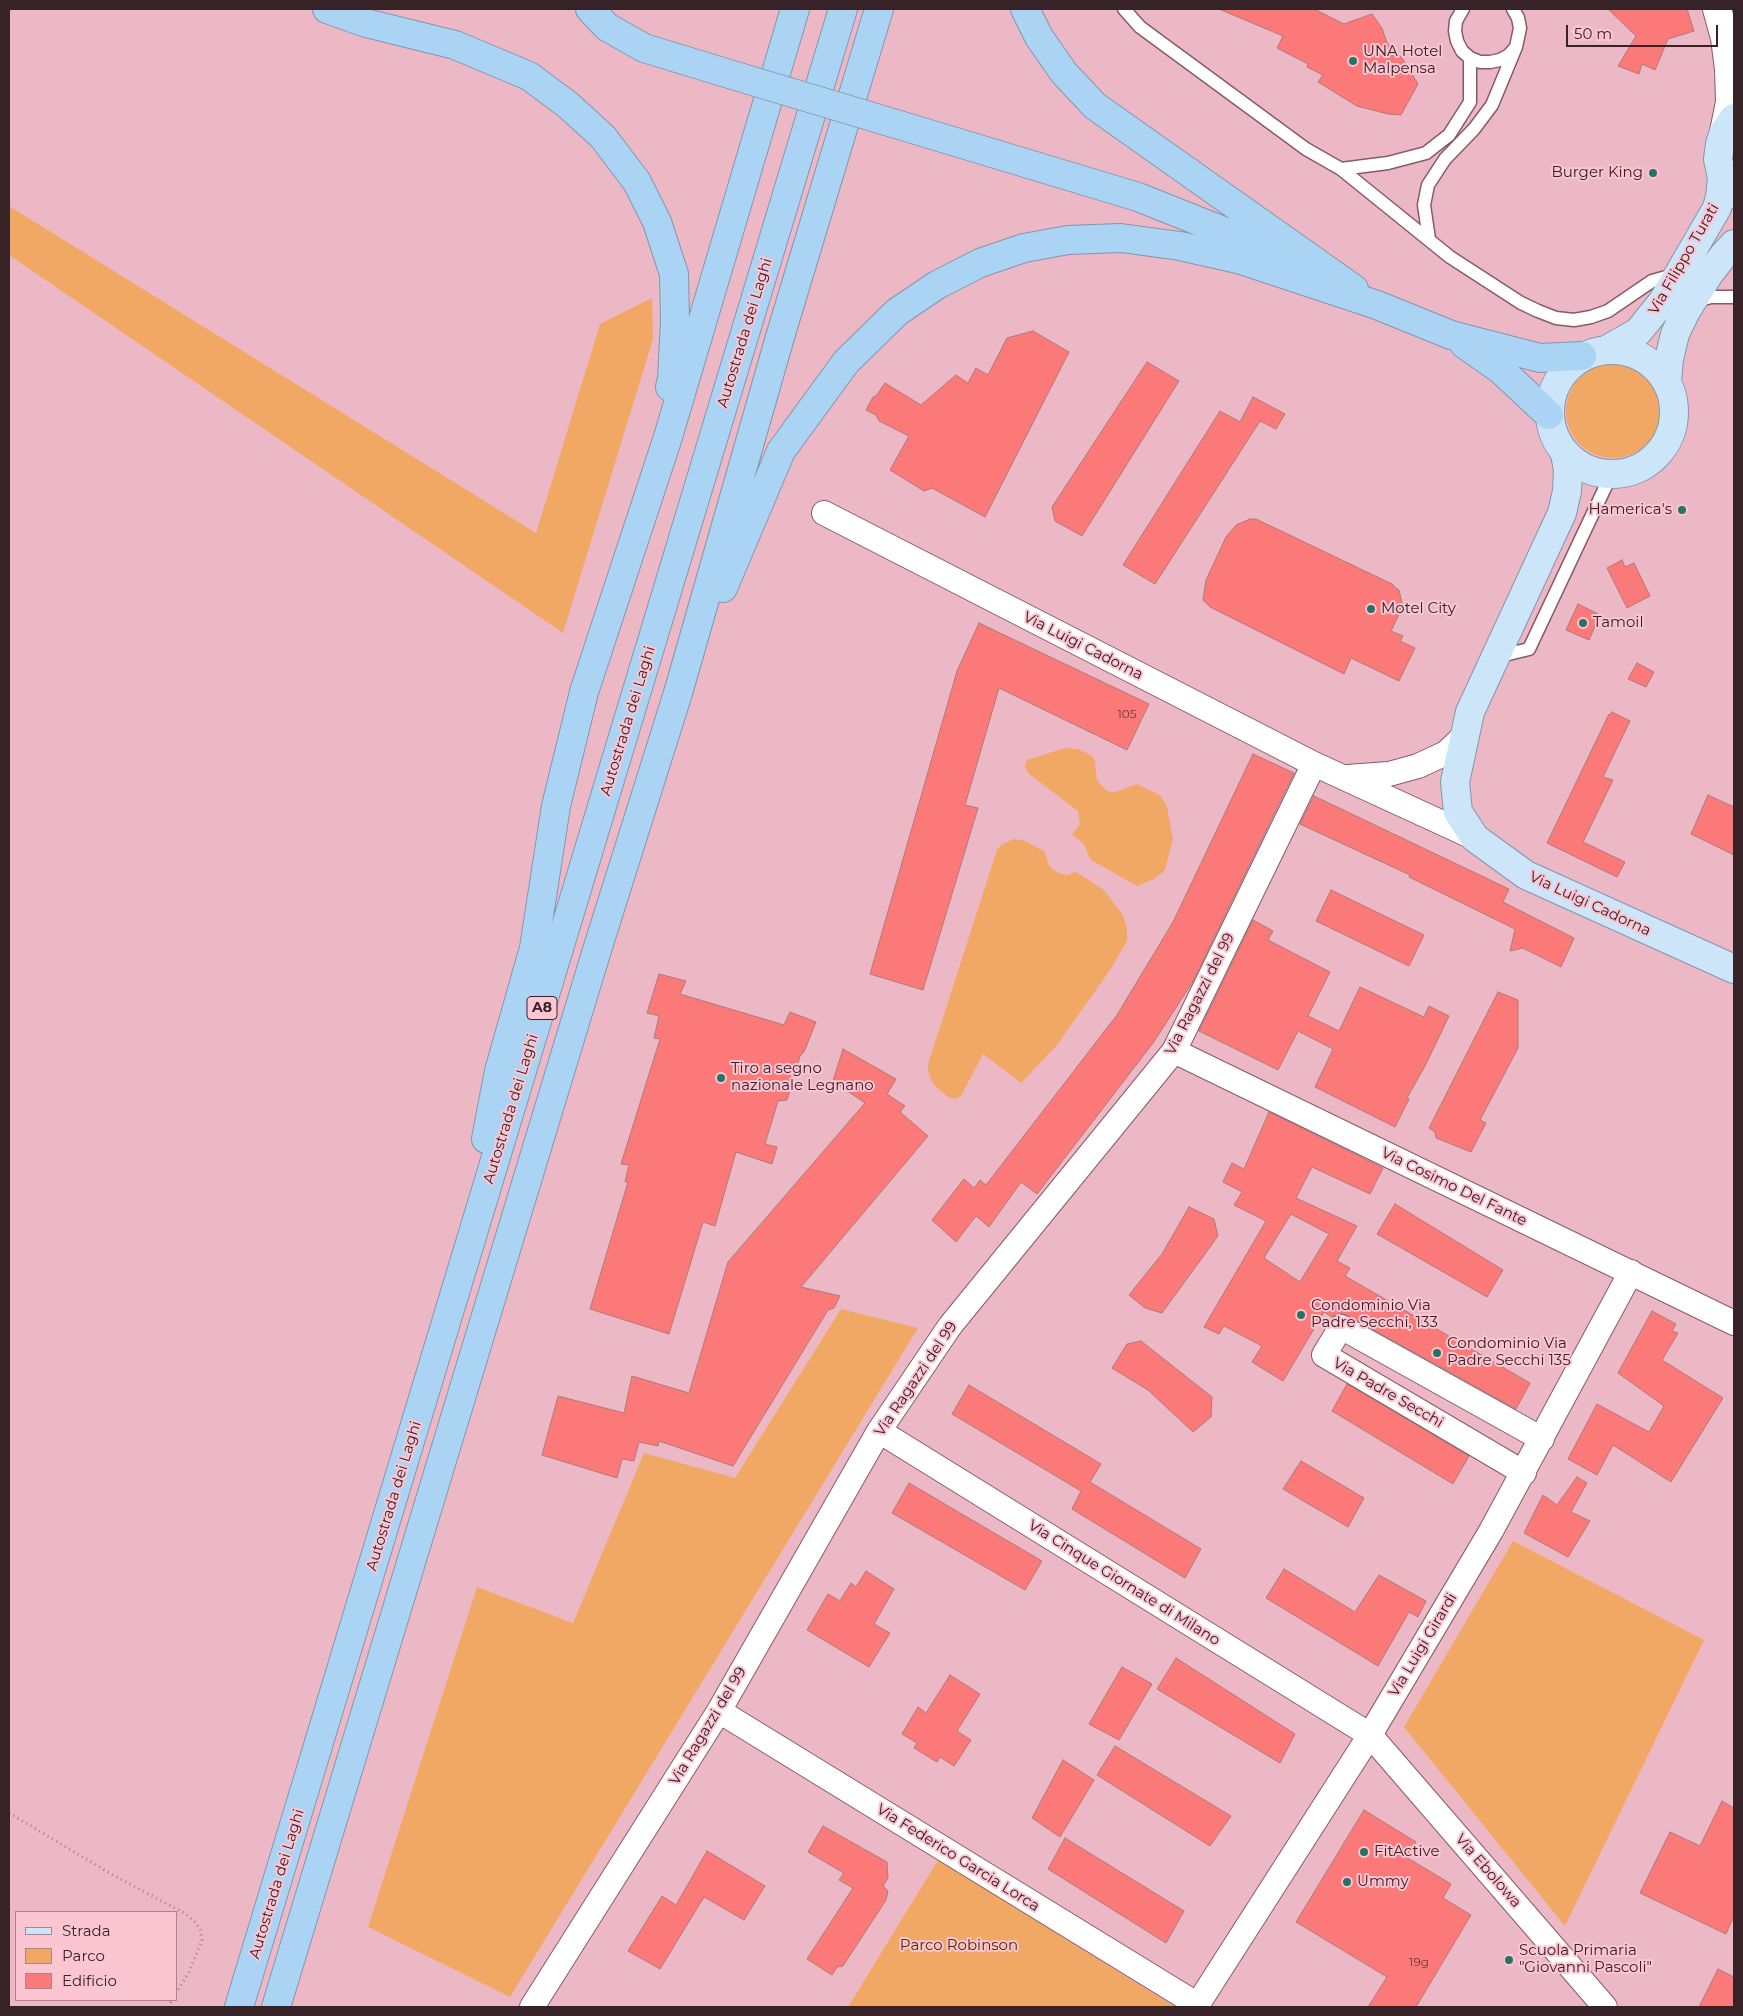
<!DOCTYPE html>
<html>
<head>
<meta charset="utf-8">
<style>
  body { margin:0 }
  #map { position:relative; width:1743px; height:2016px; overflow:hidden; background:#edb8c5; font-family:Montserrat,sans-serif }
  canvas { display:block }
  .frame { position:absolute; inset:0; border:10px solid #372228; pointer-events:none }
  .legend { position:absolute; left:15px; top:1911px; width:162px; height:90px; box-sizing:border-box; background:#fbc5d2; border:1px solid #ad848e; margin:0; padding:6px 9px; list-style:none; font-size:15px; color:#372228 }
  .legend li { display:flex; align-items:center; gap:10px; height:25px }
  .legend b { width:25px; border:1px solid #ad848e }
  .scale { position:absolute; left:1566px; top:25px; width:152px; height:22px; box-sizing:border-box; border:2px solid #372228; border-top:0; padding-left:6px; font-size:15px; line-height:18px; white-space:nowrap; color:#372228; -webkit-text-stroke:4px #fbc5d2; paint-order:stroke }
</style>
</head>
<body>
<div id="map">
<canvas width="1743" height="2016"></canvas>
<div class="frame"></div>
<ul class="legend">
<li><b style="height:6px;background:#cde5f8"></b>Strada</li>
<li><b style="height:14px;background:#f1a865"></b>Parco</li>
<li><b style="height:14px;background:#fb7979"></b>Edificio</li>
</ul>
<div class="scale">50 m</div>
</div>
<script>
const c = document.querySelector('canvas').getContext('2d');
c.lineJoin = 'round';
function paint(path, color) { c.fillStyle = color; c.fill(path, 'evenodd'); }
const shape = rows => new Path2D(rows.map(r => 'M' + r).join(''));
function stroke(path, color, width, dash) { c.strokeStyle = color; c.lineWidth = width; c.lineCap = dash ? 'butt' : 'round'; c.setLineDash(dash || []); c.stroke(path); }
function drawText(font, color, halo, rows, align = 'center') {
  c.font = font + ' Montserrat,sans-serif'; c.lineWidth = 4; c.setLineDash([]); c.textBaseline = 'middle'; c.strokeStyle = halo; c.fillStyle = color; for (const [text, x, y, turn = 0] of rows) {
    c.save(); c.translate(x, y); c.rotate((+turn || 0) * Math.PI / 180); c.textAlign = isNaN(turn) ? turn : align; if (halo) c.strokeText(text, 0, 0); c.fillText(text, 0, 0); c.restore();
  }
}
paint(shape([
  [9,206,536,533,600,324,652,298,653,339,563,633,9,255],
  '1566 411a47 47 0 1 1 94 0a47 47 0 1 1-94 0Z',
  [1065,748,1078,749,1091,755,1095,761,1097,780,1106,790,1112,793,1137,784,1161,796,1167,807,1173,839,1165,870,1154,879,1137,886,1091,860,1083,843,1072,835,1080,824,1078,811,1028,773,1025,766,1027,760],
  [1013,839,1025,841,1044,851,1050,867,1059,873,1067,875,1076,872,1103,889,1123,915,1127,928,1127,941,1110,970,1057,1045,1021,1083,983,1054,961,1096,955,1099,948,1097,933,1084,928,1071,928,1064,997,850,1001,845],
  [841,1309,918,1328,510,1997,368,1927,477,1587,573,1623,644,1453,735,1478],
  [1513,1541,1704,1640,1565,1926,1404,1727],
  [938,1860,1175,2007,848,2007]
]), '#f1a865');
const building = shape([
  [1219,9,1314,9,1344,24,1372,14,1382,28,1387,43,1402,58,1418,84,1401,115,1388,114,1357,106,1318,82,1323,75,1307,67,1308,64,1277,48,1283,36,1219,9],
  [1608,9,1687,9,1694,31,1668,39,1655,70,1642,64,1639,74,1618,66,1636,36,1608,9],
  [1033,331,1069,352,985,517,932,488,924,491,890,470,909,436,879,421,876,415,866,410,873,397,876,396,885,383,921,405,956,375,968,383,976,368,988,375,1007,338,1033,331],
  [1147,362,1179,381,1082,536,1055,521,1052,507,1147,362],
  [1253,397,1285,414,1276,429,1260,421,1155,584,1123,565,1220,411,1240,422,1253,397],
  [1250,519,1256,519,1392,584,1396,588,1399,590,1402,603,1401,610,1391,631,1403,636,1400,641,1415,648,1399,681,1351,658,1344,674,1210,607,1203,600,1206,580,1226,537,1236,525,1250,519],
  [1622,560,1625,567,1634,563,1650,596,1627,608,1607,568,1622,560],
  [1578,604,1600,615,1589,640,1566,630,1578,604],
  [979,623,1149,704,1127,750,999,688,965,805,978,808,923,990,870,974,957,671,979,623],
  [1637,663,1654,672,1646,687,1628,679,1637,663],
  [1612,712,1630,721,1603,777,1613,780,1583,842,1625,862,1617,877,1547,843,1609,714,1610,715,1612,712],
  [1253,754,1294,773,1192,983,1153,1043,1037,1194,1021,1182,989,1227,976,1216,956,1242,932,1220,964,1179,974,1188,980,1180,986,1185,1117,1015,1173,922,1253,754],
  [1708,795,1734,807,1734,855,1691,834,1708,795],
  [1314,796,1509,889,1503,902,1574,938,1561,967,1523,948,1510,951,1515,929,1409,877,1410,875,1300,824,1314,796],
  [1331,890,1424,935,1409,966,1316,921,1331,890],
  [1253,920,1273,931,1268,940,1330,972,1308,1016,1339,1031,1360,987,1424,1017,1429,1006,1449,1016,1425,1066,1407,1098,1409,1099,1395,1127,1315,1087,1333,1049,1298,1031,1278,1070,1199,1031,1253,920],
  [659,974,686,981,680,994,784,1025,790,1012,816,1022,804,1052,800,1056,787,1100,778,1101,765,1144,777,1147,772,1164,736,1152,715,1226,703,1222,669,1334,590,1309,628,1182,625,1182,629,1165,621,1164,660,1039,654,1038,659,1016,647,1013,659,974],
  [1498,992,1518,1000,1518,1048,1480,1120,1486,1123,1471,1152,1436,1138,1435,1132,1429,1128,1498,992],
  [843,1049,896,1079,887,1094,905,1106,900,1112,928,1136,801,1287,840,1296,834,1308,828,1310,733,1466,659,1441,658,1446,639,1442,634,1461,622,1459,617,1478,542,1455,558,1396,624,1413,632,1376,689,1393,728,1262,865,1103,833,1081,843,1049],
  [1269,1112,1383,1168,1370,1194,1312,1167,1296,1198,1357,1226,1337,1261,1350,1268,1345,1276,1530,1383,1516,1409,1347,1315,1340,1313,1332,1317,1324,1312,1283,1381,1252,1362,1262,1346,1224,1326,1219,1334,1204,1327,1266,1221,1234,1205,1242,1192,1223,1182,1232,1163,1244,1169,1269,1112],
  [1291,1214,1329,1234,1300,1282,1264,1258,1291,1214],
  [1395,1204,1503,1270,1487,1297,1377,1234,1395,1204],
  [1189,1207,1214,1219,1218,1236,1162,1313,1145,1308,1129,1295,1162,1254,1189,1207],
  [1652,1311,1676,1324,1672,1331,1678,1333,1662,1360,1723,1398,1671,1482,1613,1445,1597,1475,1568,1459,1597,1404,1649,1432,1664,1406,1618,1373,1652,1311],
  [1141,1341,1212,1397,1211,1417,1193,1432,1148,1390,1112,1368,1127,1344,1141,1341],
  [1347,1384,1469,1456,1453,1484,1332,1411,1347,1384],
  [969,1385,1101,1464,1090,1482,1201,1549,1185,1578,1072,1509,1081,1491,952,1414,969,1385],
  [1301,1461,1364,1498,1348,1527,1283,1489,1301,1461],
  [1577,1477,1587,1483,1571,1512,1590,1521,1568,1557,1524,1533,1543,1495,1557,1505,1577,1477],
  [909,1483,1042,1561,1025,1590,892,1513,909,1483],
  [1284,1569,1355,1612,1379,1575,1426,1601,1418,1617,1409,1612,1378,1666,1266,1598,1284,1569],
  [866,1571,894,1589,874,1624,890,1633,869,1667,807,1630,828,1594,840,1601,851,1583,856,1587,866,1571],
  [1176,1658,1295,1734,1280,1763,1157,1689,1176,1658],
  [1122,1667,1152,1684,1119,1740,1089,1724,1122,1667],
  [950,1675,980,1694,957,1731,971,1740,954,1766,940,1757,937,1762,914,1748,917,1743,902,1734,918,1707,926,1713,950,1675],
  [1115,1746,1231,1816,1210,1846,1097,1775,1115,1746],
  [1063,1760,1094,1780,1060,1837,1032,1818,1063,1760],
  [1722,1801,1734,1808,1734,1916,1726,1934,1640,1893,1670,1832,1700,1846,1722,1801],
  [1364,1810,1416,1842,1406,1857,1451,1884,1443,1898,1471,1915,1416,2007,1368,2007,1387,1977,1296,1922,1364,1810],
  [823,1826,887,1862,888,1878,883,1886,888,1891,886,1900,843,1966,837,1967,832,1975,807,1959,853,1888,839,1880,844,1873,808,1852,823,1826],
  [1065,1838,1184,1911,1166,1943,1048,1869,1065,1838],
  [707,1851,765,1886,744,1920,704,1897,660,1969,628,1951,662,1896,676,1905,707,1851],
  [1718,1969,1734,1977,1734,2007,1699,2007,1718,1969]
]);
paint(building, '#fb7979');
stroke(building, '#ad7a78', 1);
const service = shape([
  [1124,9,1140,27,1306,149,1341,169,1450,257,1521,303,1538,311,1556,318,1574,320,1591,317,1608,311,1652,281,1677,274],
  [1463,9,1456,21,1455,31,1457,41,1462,51,1470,58,1480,62,1490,62,1500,60,1509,55,1516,47,1520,28,1518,18,1513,9],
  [1341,169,1388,163,1426,153,1449,135,1470,102,1470,58],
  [1429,239,1424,205,1428,185,1445,159,1474,129,1492,105,1516,47],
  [1696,301,1711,297,1734,297],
  [1496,657,1529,649,1611,475]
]);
const minor = shape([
  [824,513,1314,764,1475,838],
  [1347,777,1389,774,1418,766,1446,753,1464,736],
  [1174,1051,1734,1323],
  [879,1431,1370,1735,1605,2007],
  [1524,1473,1324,1355,1341,1327,1542,1439],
  [719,1711,1198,2005],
  [532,2007,719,1711,879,1431,950,1326,1174,1051,1314,764],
  [1196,2007,1370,1735,1491,1531,1631,1272]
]);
const secondary = shape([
  [1717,9,1725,38,1729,69,1730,102,1724,132]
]);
const primary = shape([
  [1730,194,1722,178,1718,159,1720,144,1724,132,1734,118],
  [1608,349,1638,332,1663,301,1717,208,1720,197,1722,178],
  '1550 412a62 62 0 1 1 124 0a62 62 0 1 1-124 0Z',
  [1667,382,1669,359,1675,334,1685,313,1709,274,1723,256,1734,244],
  [1565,454,1568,470,1567,491,1562,513,1470,712,1455,782,1458,812,1475,838,1526,875,1734,969]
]);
const motorway = shape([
  [327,9,366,23,455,45,529,76,568,105,603,137,637,182,657,222,674,274,675,320,672,379,670,387],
  [590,9,607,27,644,48,749,80],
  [1025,9,1039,37,1064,73,1095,106,1354,289],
  [886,121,1138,197,1256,244,1293,263],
  [1464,344,1501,370,1549,415],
  [723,588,781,451,846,362,897,312,937,285,980,263,1024,248,1068,240,1121,238,1180,246,1238,259,1377,305,1451,335,1540,358,1582,356],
  [486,1139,499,1071,534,948,556,806,584,692,668,437,795,9],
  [239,2007,843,9],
  [276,2007,597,950,678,693,780,337,879,9]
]);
stroke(service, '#895a66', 15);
stroke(minor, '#895a66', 26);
stroke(secondary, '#895a66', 30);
stroke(primary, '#8296ad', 30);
stroke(motorway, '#8296ad', 30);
stroke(shape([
  [9,1813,113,1875,186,1914,195,1922,201,1931,202,1940,189,1972,176,1993],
  [168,2007,172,2000]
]), '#a77e89', 3, [1, 4]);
stroke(service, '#fff', 12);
stroke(minor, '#fff', 24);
stroke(secondary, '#fff', 28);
stroke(primary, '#cde5f8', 28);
stroke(motorway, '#abd4f4', 28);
const motorwayBridge = shape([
  [749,80,886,121]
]);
stroke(motorwayBridge, '#8296ad', 30, []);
stroke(motorwayBridge, '#abd4f4', 28);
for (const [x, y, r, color] of [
  [1353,61,5,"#297065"],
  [1653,173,5,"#297065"],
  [1682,510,5,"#297065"],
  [1371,609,5,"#297065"],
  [1583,623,5,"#297065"],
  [721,1078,5,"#297065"],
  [1301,1315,5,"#297065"],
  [1437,1353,5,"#297065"],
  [1364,1852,5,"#297065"],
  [1347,1882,5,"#297065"],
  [1509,1960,5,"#297065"]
]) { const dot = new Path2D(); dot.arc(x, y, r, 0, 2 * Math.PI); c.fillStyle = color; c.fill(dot); stroke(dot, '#fbc5d2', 2); }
drawText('12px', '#68383c', null, [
  ["105",1127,714],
  ["19g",1419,1962]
]);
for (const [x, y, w] of [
  [542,1008,30]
]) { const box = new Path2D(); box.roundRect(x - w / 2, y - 11.5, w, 23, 4); c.fillStyle = '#fbc5d2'; c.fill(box); stroke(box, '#372228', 1); }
drawText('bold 14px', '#372228', null, [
  ["A8",542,1008]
]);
drawText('15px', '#372228', '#fbc5d2', [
  ["UNA Hotel",1363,52],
  ["Malpensa",1363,69],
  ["Burger King",1643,173,"right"],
  ["Hamerica's",1672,510,"right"],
  ["Motel City",1381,609],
  ["Tamoil",1593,623],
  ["Tiro a segno",731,1069],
  ["nazionale Legnano",731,1086],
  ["Condominio Via",1311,1306],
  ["Padre Secchi, 133",1311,1323],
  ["Condominio Via",1447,1344],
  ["Padre Secchi 135",1447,1361],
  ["FitActive",1374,1852],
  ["Ummy",1357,1882],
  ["Scuola Primaria",1519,1951],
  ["\"Giovanni Pascoli\"",1519,1968]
], 'left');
drawText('15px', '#372228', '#fbc5d2', [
  ["Via Filippo Turati",1684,259,-60],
  ["Autostrada dei Laghi",745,333,-73],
  ["Via Luigi Cadorna",1083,646,27],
  ["Autostrada dei Laghi",628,721,-73],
  ["Via Luigi Cadorna",1590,904,25],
  ["Via Ragazzi del 99",1200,994,-63],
  ["Autostrada dei Laghi",511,1109,-73],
  ["Via Cosimo Del Fante",1454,1187,26],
  ["Via Ragazzi del 99",916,1379,-56],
  ["Via Padre Secchi",1388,1393,30],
  ["Autostrada dei Laghi",394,1496,-73],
  ["Via Cinque Giornate di Milano",1124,1583,32],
  ["Via Luigi Girardi",1423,1645,-59],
  ["Via Ragazzi del 99",708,1726,-59],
  ["Via Federico Garcia Lorca",958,1858,32],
  ["Via Ebolowa",1488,1871,49],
  ["Autostrada dei Laghi",277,1884,-73]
]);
drawText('15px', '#512b01', '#fbc5d2', [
  ["Parco Robinson",959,1946]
]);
</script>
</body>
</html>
